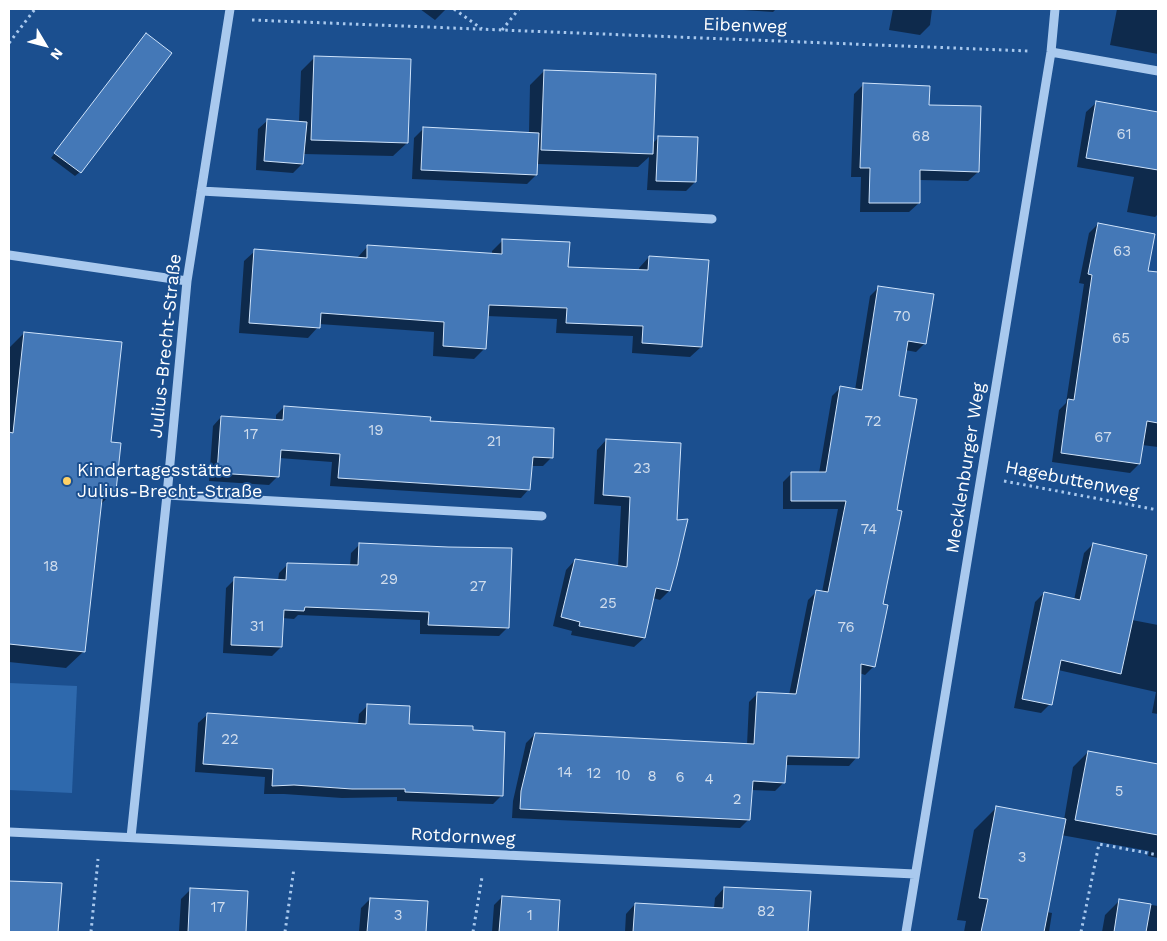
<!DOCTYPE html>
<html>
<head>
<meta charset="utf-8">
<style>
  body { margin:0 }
  #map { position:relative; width:1167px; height:941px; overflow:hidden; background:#1b4f8f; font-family:"Work Sans",sans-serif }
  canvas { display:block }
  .frame { position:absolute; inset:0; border:10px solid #fff; pointer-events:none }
  .north { position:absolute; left:20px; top:20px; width:50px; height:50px; -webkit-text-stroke:4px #1b4f8f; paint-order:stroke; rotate:127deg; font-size:14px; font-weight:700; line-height:20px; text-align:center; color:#fff }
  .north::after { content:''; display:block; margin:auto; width:18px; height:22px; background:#fff; clip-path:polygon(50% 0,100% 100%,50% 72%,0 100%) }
</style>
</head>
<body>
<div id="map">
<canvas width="1167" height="941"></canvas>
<div class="frame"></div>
<div class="north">N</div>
</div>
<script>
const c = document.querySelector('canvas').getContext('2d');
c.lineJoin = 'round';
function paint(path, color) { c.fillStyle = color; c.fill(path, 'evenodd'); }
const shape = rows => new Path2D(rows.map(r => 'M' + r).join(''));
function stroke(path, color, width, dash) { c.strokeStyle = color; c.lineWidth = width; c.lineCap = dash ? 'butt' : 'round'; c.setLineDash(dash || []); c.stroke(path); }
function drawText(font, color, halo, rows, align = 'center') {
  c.font = font + ' "Work Sans",sans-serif'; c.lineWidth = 4; c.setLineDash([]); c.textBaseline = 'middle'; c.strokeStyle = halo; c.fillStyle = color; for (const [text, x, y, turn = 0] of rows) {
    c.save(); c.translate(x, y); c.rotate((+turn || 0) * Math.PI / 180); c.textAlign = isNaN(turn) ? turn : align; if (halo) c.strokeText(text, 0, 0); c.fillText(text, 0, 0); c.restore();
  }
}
paint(shape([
  [9,683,77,686,72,793,9,790]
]), '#2e69ad');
paint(shape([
  [420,9,446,9,435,20],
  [728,9,776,9,773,12],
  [893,9,932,9,930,25,920,35,889,30],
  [1117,9,1158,9,1158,54,1110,45],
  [142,39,80,172,75,176,51,158],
  [315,57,407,143,393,156,303,154,302,164,293,173,256,170,258,129,268,120,299,122,301,71],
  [544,71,652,144,659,137,695,182,686,191,647,190,649,157,638,167,537,164,536,175,527,184,412,179,414,138,423,129,529,133,530,85],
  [863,85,928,106,978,172,968,181,919,180,919,203,909,212,860,212,861,177,851,177,854,94],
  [1096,103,1158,113,1158,214,1155,217,1127,212,1134,177,1077,167,1086,112],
  [1098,224,1147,272,1158,274,1158,306,1156,315,1158,315,1158,361,1157,370,1158,370,1158,447,1142,445,1139,464,1130,473,1052,462,1059,410,1066,403,1084,284,1079,283,1089,233],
  [503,240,567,269,639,271,639,268,649,257,701,347,690,357,632,353,633,336,556,333,557,319,487,316,485,348,474,359,433,356,434,332,319,324,318,327,308,338,239,333,244,261,255,251,357,258,368,246,492,255,492,251],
  [879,287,925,343,916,352,905,350,898,397,896,511,881,604,874,666,865,675,859,673,857,757,849,766,785,765,784,782,775,791,751,790,749,819,740,828,512,818,513,801,526,743,535,734,747,745,749,702,757,694,789,695,808,600,817,591,822,592,838,509,783,509,783,482,792,473,819,473,832,396,840,388,855,390,870,296],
  [24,333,110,444,114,491,100,505,84,651,66,668,9,662,9,348],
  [284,407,429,422,551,458,543,466,531,466,529,489,521,498,330,486,332,462,279,458,278,476,269,485,209,481,213,426,221,417,276,421,276,415],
  [606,440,676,521,676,566,669,591,660,600,653,598,644,638,634,647,571,635,572,631,553,626,566,570,575,560,618,567,621,506,594,504,597,450],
  [360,544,508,627,499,636,420,634,420,620,298,615,294,619,282,618,281,647,272,656,223,653,226,588,235,579,278,581,279,573,288,564,350,566,351,553],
  [1093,544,1132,620,1158,625,1158,714,1152,713,1156,692,1058,670,1050,704,1041,713,1014,708,1035,602,1044,593,1074,600,1084,553],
  [368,705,408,726,502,795,493,804,397,801,397,797,342,798,284,794,264,794,265,777,195,772,198,723,207,715,358,725,359,714],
  [1088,752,1158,765,1158,858,1148,856,1149,851,1061,835,1047,912,1052,913,1049,932,964,932,966,921,957,920,974,830,997,807,1064,820,1073,767],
  [9,882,60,885,58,932,9,932],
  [724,888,809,892,807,932,625,932,626,914,635,904,714,908,715,898],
  [190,890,247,892,244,932,179,932,181,899],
  [502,897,559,901,557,932,492,932,494,905],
  [370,899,426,902,424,932,359,932,361,908],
  [1120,900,1158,906,1158,932,1102,932,1105,915]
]), '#0007');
const building = shape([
  [146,33,172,53,81,173,54,153,146,33],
  [314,56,411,59,408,143,311,140,314,56],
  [544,70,656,74,653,154,541,150,544,70],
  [863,83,930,86,929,105,981,106,979,172,920,170,920,203,869,203,870,168,860,168,863,83],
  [1096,101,1158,112,1158,170,1086,158,1096,101],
  [267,119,307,122,303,164,264,161,267,119],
  [423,127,539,133,537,175,421,170,423,127],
  [658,136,698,137,696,182,656,181,658,136],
  [1098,223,1155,234,1148,271,1158,272,1158,423,1147,421,1140,464,1061,453,1068,399,1074,400,1092,275,1088,274,1098,223],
  [502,239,570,242,568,267,648,270,649,256,709,260,702,347,642,343,643,326,566,323,567,308,489,305,486,349,443,346,444,322,321,313,320,328,249,323,254,249,367,258,367,245,502,254,502,239],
  [878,286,934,294,926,344,908,341,899,396,917,399,897,510,902,511,883,604,888,605,875,667,861,664,859,758,787,756,785,783,753,781,750,820,520,809,521,791,535,733,754,744,757,692,796,694,816,590,828,592,846,501,791,501,791,472,826,472,840,386,862,390,878,286],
  [24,332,122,342,111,442,121,443,116,491,103,490,85,652,9,644,9,432,13,433,24,332],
  [284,406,431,417,430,421,554,428,553,458,533,457,530,490,338,478,340,454,281,450,279,477,217,473,221,416,283,420,284,406],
  [606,439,681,443,677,520,688,519,677,566,670,591,656,588,645,638,579,626,580,622,561,617,575,559,627,567,630,497,603,495,606,439],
  [359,543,448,547,512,548,509,628,428,625,429,612,305,607,304,611,284,610,282,647,231,645,234,577,286,580,287,563,358,565,359,543],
  [1093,543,1147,555,1121,674,1061,660,1052,705,1022,699,1044,592,1080,600,1093,543],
  [367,704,410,706,409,724,473,726,473,730,505,732,503,796,405,792,405,789,352,789,294,785,272,786,273,769,203,764,207,713,366,724,367,704],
  [1088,751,1158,764,1158,835,1075,820,1088,751],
  [996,806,1066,819,1044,932,981,932,988,899,979,898,996,806],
  [9,881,62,883,58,932,9,932,9,881],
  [724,887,811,891,808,932,633,932,635,903,723,908,724,887],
  [190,888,248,891,246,932,188,932,190,888],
  [502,896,560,900,558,932,499,932,502,896],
  [370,898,428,901,426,932,367,932,370,898],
  [1119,899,1151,904,1146,932,1114,932,1119,899]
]);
paint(building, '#4478b7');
stroke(building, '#cfe3fa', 1);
stroke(shape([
  [454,9,482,29],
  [252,20,1028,51],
  [502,30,519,9],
  [9,43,35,9],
  [1004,481,1158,510],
  [91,932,98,859],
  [285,932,294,868],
  [473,932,482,877],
  [1081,932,1099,844,1158,855]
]), '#a9c9ee', 3, [2.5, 4]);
stroke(shape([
  [1051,52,1158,71],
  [201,191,712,219],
  [9,255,187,281],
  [167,495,542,516],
  [9,832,915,874],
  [131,837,167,495,187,281,230,9],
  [906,932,1051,52,1055,9]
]), '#a9c9ee', 9);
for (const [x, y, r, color] of [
  [67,481,5,"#ffd166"]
]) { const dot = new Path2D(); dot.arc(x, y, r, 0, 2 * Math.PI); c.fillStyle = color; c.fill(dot); stroke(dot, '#1b4f8f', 2); }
drawText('15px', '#d0dded', null, [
  ["61",1124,135],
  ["68",921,137],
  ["63",1122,252],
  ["70",902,317],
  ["65",1121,339],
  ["72",873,422],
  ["19",376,431],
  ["17",251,435],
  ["67",1103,438],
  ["21",494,442],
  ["23",642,469],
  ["74",869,530],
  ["18",51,567],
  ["29",389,580],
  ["27",478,587],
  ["25",608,604],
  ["31",257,627],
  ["76",846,628],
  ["22",230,740],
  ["14",565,773],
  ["12",594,774],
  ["10",623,776],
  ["8",652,777],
  ["6",680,778],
  ["4",709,780],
  ["5",1119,792],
  ["2",737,800],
  ["3",1022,858],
  ["17",218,908],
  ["82",766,912],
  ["3",398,916],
  ["1",530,916]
]);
drawText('18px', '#fff', '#1b4f8f', [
  ["Eibenweg",745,26,2],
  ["Julius-Brecht-Straße",166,346,-84],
  ["Mecklenburger Weg",966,468,-81],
  ["Hagebuttenweg",1072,480,11],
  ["Rotdornweg",463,837,3]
]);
drawText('18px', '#fff', '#1b4f8f', [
  ["Kindertagesstätte",77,471],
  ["Julius-Brecht-Straße",77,492]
], 'left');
</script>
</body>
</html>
